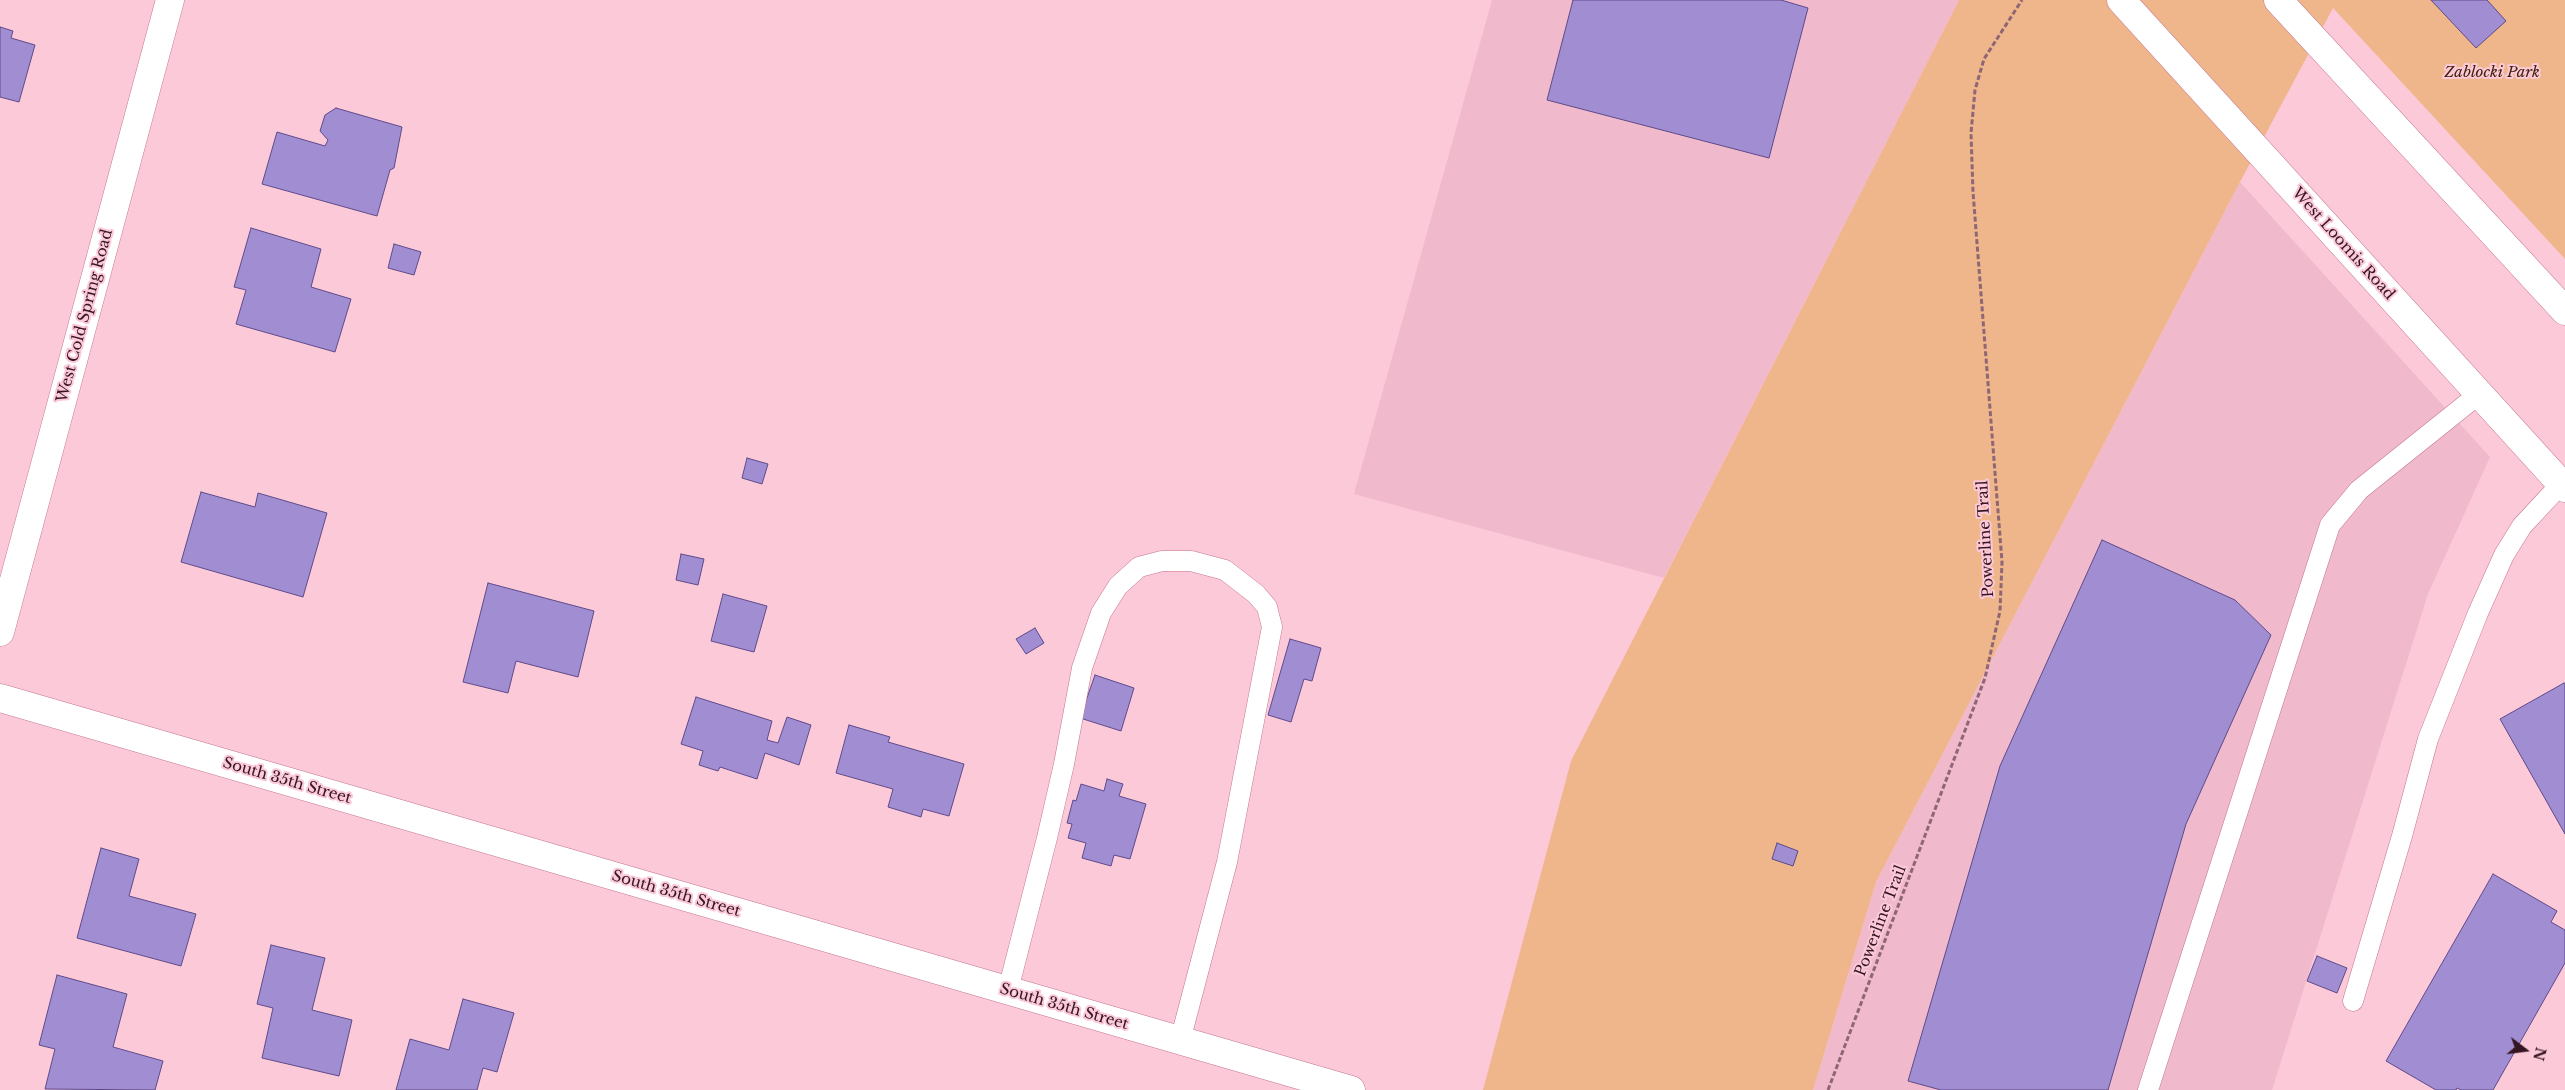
<!DOCTYPE html>
<html>
<head>
<meta charset="utf-8">
<style>
  body { margin:0 }
  #map { position:relative; width:2565px; height:1090px; overflow:hidden; background:#fcc9d9; font-family:"Libre Baskerville",serif }
  canvas { display:block }
  .north { position:absolute; left:2500px; top:1025px; width:50px; height:50px; -webkit-text-stroke:4px #fcc9d9; paint-order:stroke; rotate:105deg; font-size:14px; font-weight:700; line-height:20px; text-align:center; color:#341521 }
  .north::after { content:''; display:block; margin:auto; width:18px; height:22px; background:#341521; clip-path:polygon(50% 0,100% 100%,50% 72%,0 100%) }
</style>
</head>
<body>
<div id="map">
<canvas width="2565" height="1090"></canvas>
<div class="north">N</div>
</div>
<script>
const c = document.querySelector('canvas').getContext('2d');
c.lineJoin = 'round';
function paint(path, color) { c.fillStyle = color; c.fill(path, 'evenodd'); }
const shape = rows => new Path2D(rows.map(r => 'M' + r).join(''));
function stroke(path, color, width, dash) { c.strokeStyle = color; c.lineWidth = width; c.lineCap = dash ? 'butt' : 'round'; c.setLineDash(dash || []); c.stroke(path); }
function drawText(font, color, halo, rows, align = 'center') {
  c.font = font + ' "Libre Baskerville",serif'; c.lineWidth = 4; c.setLineDash([]); c.textBaseline = 'middle'; c.strokeStyle = halo; c.fillStyle = color; for (const [text, x, y, turn = 0] of rows) {
    c.save(); c.translate(x, y); c.rotate((+turn || 0) * Math.PI / 180); c.textAlign = isNaN(turn) ? turn : align; if (halo) c.strokeText(text, 0, 0); c.fillText(text, 0, 0); c.restore();
  }
}
paint(shape([
  [1492,0,1959,0,1664,578,1354,494],
  [2240,182,2490,457,2428,594,2272,1090,1813,1090,1876,882]
]), '#f0bacc');
paint(shape([
  [1959,0,2565,0,2565,259,2333,8,2240,182,1876,882,1813,1090,1483,1090,1571,761]
]), '#efb58b');
const building = shape([
  [1573,0,1781,0,1808,8,1769,158,1547,100,1573,0],
  [2431,0,2487,0,2506,21,2476,48,2431,0],
  [0,27,13,31,11,38,35,45,19,102,0,97,0,27],
  [336,108,402,127,394,168,390,170,377,216,262,184,277,132,325,146,328,140,320,131,325,115,336,108],
  [251,228,321,249,311,287,351,299,335,352,236,324,246,290,234,287,251,228],
  [394,244,421,252,414,275,388,268,394,244],
  [747,458,768,464,762,484,742,478,747,458],
  [201,492,255,507,258,493,327,513,303,597,181,562,201,492],
  [2102,540,2235,600,2271,635,2186,824,2108,1090,1941,1090,1908,1081,2000,766,2102,540],
  [681,554,704,559,698,585,676,580,681,554],
  [488,583,594,611,578,677,516,661,508,693,463,682,488,583],
  [723,594,767,606,754,652,711,641,723,594],
  [1035,628,1044,643,1026,654,1016,639,1035,628],
  [1290,639,1321,648,1312,681,1304,679,1291,722,1268,715,1290,639],
  [1095,675,1134,688,1121,731,1080,718,1095,675],
  [2564,683,2565,685,2565,834,2500,719,2564,683],
  [696,697,772,721,767,740,778,743,787,717,811,725,799,765,765,753,757,779,720,767,718,771,699,765,703,751,681,744,696,697],
  [849,725,890,737,888,742,964,764,949,816,923,809,921,817,888,807,893,789,836,773,849,725],
  [1107,779,1123,784,1119,796,1146,804,1130,859,1114,855,1111,866,1082,858,1086,843,1068,838,1072,824,1067,823,1073,800,1076,801,1081,784,1104,791,1107,779],
  [1777,843,1798,851,1793,866,1772,859,1777,843],
  [101,848,139,859,129,896,196,914,181,966,77,938,101,848],
  [2493,874,2557,911,2551,922,2565,930,2565,963,2493,1090,2461,1090,2457,1088,2456,1090,2436,1090,2386,1061,2493,874],
  [271,945,325,958,312,1010,352,1020,339,1076,262,1058,273,1008,257,1004,271,945],
  [2317,956,2347,968,2337,993,2307,981,2317,956],
  [57,975,127,994,113,1047,163,1061,155,1090,45,1089,55,1049,39,1045,57,975],
  [463,999,514,1013,497,1072,483,1068,477,1090,396,1090,410,1039,449,1050,463,999]
]);
paint(building, '#a18dd2');
stroke(building, '#5e4a89', 1);
const service = shape([
  [1008,990,1047,838,1064,764,1082,668,1101,613,1118,586,1139,567,1162,561,1191,561,1225,570,1256,594,1267,607,1272,627,1227,862,1180,1041],
  [2353,1001,2402,836,2428,739,2478,613,2504,555,2522,526,2561,484],
  [2148,1090,2330,525,2359,490,2479,394]
]);
const tertiary = shape([
  [0,632,170,0],
  [0,698,1351,1090]
]);
const primary = shape([
  [2121,0,2565,488],
  [2278,0,2565,311]
]);
stroke(service, '#c37692', 21);
stroke(tertiary, '#c37692', 29);
stroke(primary, '#c37692', 29);
stroke(shape([
  [1828,1090,1985,678,2000,611,2002,562,1973,192,1971,133,1975,90,1984,59,2022,0]
]), '#8e6674', 3, [5, 2.5]);
stroke(service, '#fff', 20);
stroke(tertiary, '#fff', 28);
stroke(primary, '#fff', 28);
drawText('italic 15px', '#402208', '#fcc9d9', [
  ["Zablocki Park",2492,73]
]);
drawText('15px', '#341521', '#fcc9d9', [
  ["West Loomis Road",2343,244,48],
  ["West Cold Spring Road",85,316,-75],
  ["Powerline Trail",1986,539,-93],
  ["South 35th Street",287,781,16],
  ["South 35th Street",676,894,16],
  ["Powerline Trail",1881,921,-69],
  ["South 35th Street",1064,1007,16]
]);
</script>
</body>
</html>
